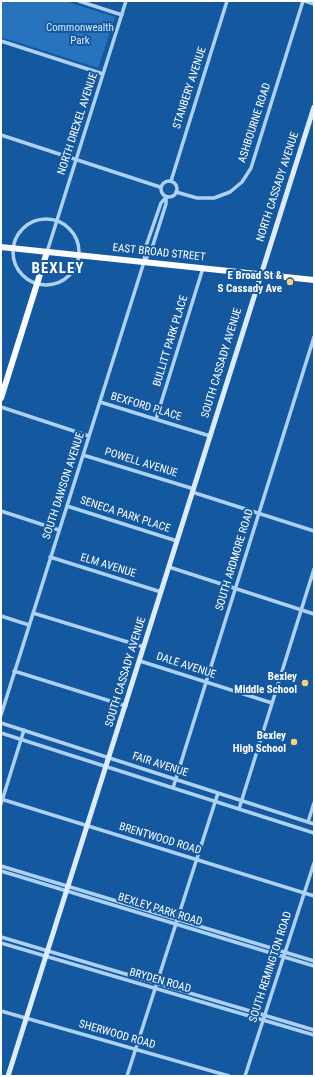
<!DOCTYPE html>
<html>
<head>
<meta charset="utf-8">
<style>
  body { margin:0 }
  #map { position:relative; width:315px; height:1077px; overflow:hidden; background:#1458a0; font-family:"Roboto Condensed",sans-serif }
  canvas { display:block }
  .frame { position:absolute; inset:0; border:2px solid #fff; pointer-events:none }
</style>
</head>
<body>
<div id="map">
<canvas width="315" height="1077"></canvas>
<div class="frame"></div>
</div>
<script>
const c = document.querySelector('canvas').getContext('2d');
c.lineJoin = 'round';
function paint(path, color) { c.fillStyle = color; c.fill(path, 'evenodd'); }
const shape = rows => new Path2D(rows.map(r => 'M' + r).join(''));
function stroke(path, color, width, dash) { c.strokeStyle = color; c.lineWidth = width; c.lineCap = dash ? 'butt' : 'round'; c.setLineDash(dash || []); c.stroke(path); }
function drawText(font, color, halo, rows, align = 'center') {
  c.font = font + ' "Roboto Condensed",sans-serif'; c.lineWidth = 4; c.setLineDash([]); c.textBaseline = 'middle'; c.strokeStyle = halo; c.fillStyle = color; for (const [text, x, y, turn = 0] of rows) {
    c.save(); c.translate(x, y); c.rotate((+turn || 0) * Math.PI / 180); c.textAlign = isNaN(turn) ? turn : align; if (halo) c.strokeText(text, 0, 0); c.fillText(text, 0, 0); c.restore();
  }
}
paint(shape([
  [1,1,65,1,115,17,98,68,1,37]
]), '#2773be');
stroke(shape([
  [79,1,122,15],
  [305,1,314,4],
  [1,41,103,74],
  [1,135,160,187],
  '161 189a8 8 0 1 1 16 0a8 8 0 1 1-16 0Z',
  [171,181,227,1],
  [176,192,197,198,214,198,230,192,242,182,251,168,303,1],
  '13 252a33 33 0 1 1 66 0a33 33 0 1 1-66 0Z',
  [47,252,126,1],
  [146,259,152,248,166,204,166,198],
  [100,402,210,436],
  [1,407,89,436],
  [156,419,203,268],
  [83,455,194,489],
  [192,492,314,531],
  [67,506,177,541],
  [1,511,59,530],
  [50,557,161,592],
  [169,567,314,614],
  [33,613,144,647],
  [1,616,29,625],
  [140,661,272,703],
  [14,671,126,706],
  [1,715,144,262,146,246,161,203,166,197],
  [1,723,314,824],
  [1,733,314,833],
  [173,788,314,337],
  [1,799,314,896],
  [1,804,24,730],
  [239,809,314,569],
  [308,822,314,803],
  [1,866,314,961],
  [1,871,314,966],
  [1,937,314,1030],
  [1,943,314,1035],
  [1,1011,229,1076],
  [127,1076,218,793],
  [245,1076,314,863]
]), '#add1f4', 3.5);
stroke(shape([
  [8,1076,314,107]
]), '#ddecfd', 5);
stroke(shape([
  [1,247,314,280],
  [1,398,47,252]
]), '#fafcff', 6);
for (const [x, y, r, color] of [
  [290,282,4,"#ffcf70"],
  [305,683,4,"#ffcf70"],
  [294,742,4,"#ffcf70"]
]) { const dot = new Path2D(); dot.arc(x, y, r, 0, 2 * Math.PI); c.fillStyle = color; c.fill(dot); stroke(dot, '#1458a0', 1.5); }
drawText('11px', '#d6eafd', '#1458a0', [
  ["Commonwealth",80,28],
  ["Park",80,41]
]);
drawText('11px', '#fff', '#1458a0', [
  ["STANBERY AVENUE",190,88,-72],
  ["ASHBOURNE ROAD",255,123,-72],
  ["NORTH DREXEL AVENUE",78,124,-72],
  ["NORTH CASSADY AVENUE",278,187,-72],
  ["EAST BROAD STREET",159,253,6],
  ["BULLITT PARK PLACE",171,341,-73],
  ["SOUTH CASSADY AVENUE",222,363,-73],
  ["BEXFORD PLACE",146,407,17],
  ["POWELL AVENUE",141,463,17],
  ["SOUTH DAWSON AVENUE",64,486,-72],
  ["SENECA PARK PLACE",125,515,18],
  ["SOUTH ARDMORE ROAD",235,560,-73],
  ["ELM AVENUE",108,566,17],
  ["DALE AVENUE",186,666,18],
  ["SOUTH CASSADY AVENUE",126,672,-73],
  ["FAIR AVENUE",160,765,18],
  ["BRENTWOOD ROAD",160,839,17],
  ["BEXLEY PARK ROAD",160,910,17],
  ["SOUTH REMINGTON ROAD",271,967,-72],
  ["BRYDEN ROAD",160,981,16],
  ["SHERWOOD ROAD",117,1035,16]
]);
drawText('bold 11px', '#fff', '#1458a0', [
  ["E Broad St &",282,276],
  ["S Cassady Ave",282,289],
  ["Bexley",297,677],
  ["Middle School",297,690],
  ["Bexley",286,736],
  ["High School",286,749]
], 'right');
c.letterSpacing = '1px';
drawText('bold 15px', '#fff', '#1458a0', [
  ["BEXLEY",58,269]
]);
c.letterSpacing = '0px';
</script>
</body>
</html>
